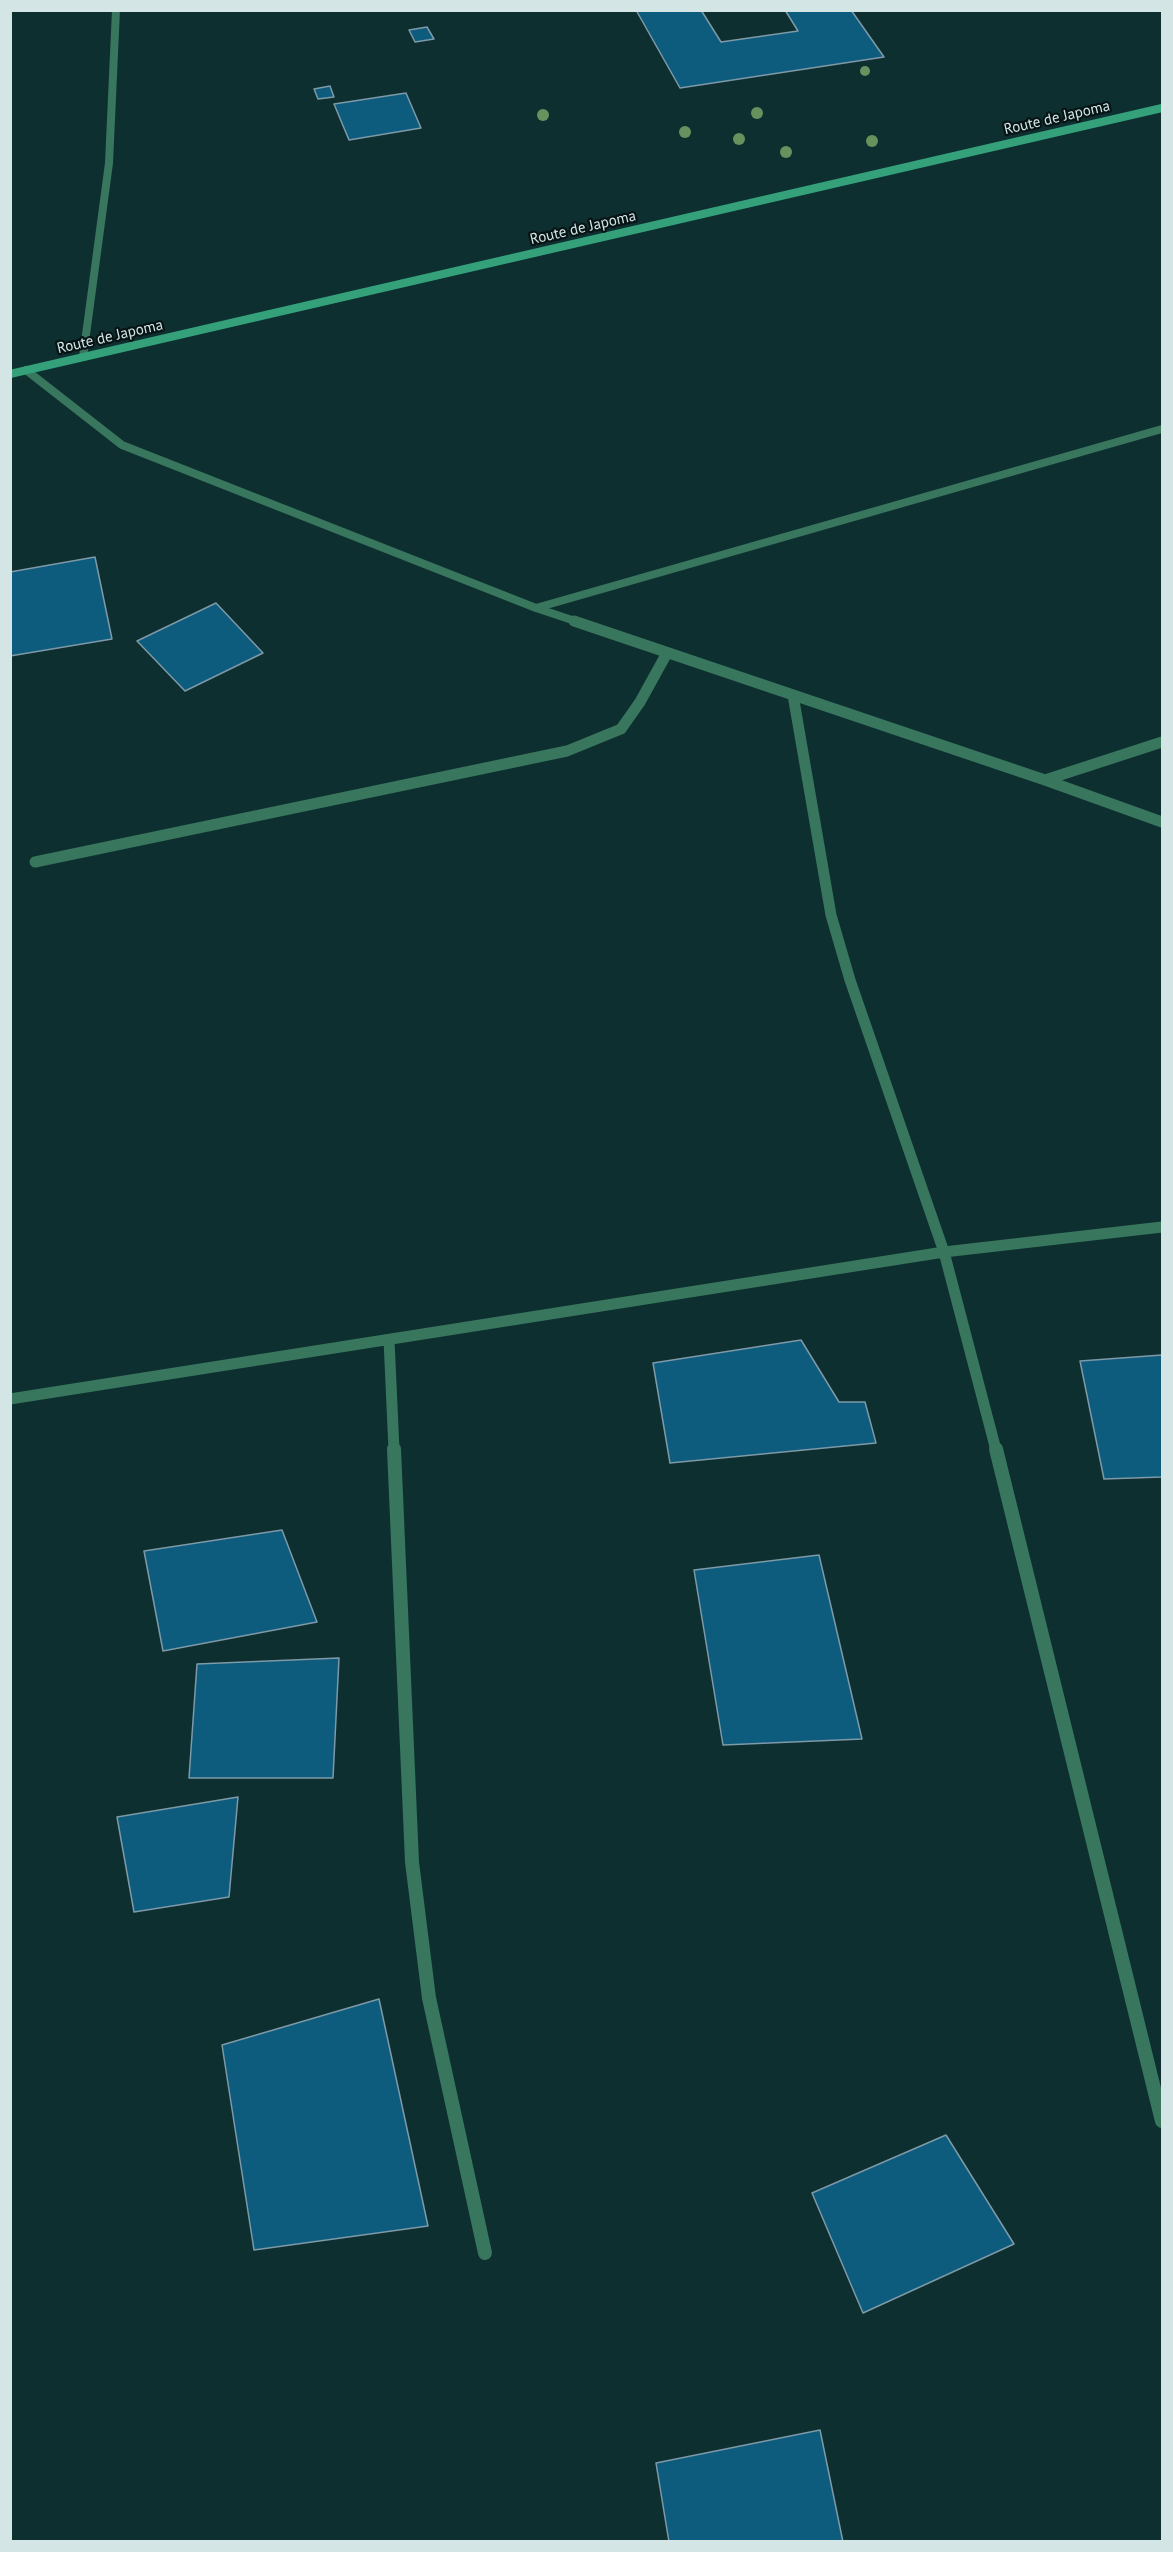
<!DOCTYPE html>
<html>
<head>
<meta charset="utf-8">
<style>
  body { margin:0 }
  #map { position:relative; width:1173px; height:2552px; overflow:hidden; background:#0e2f30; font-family:"PT Sans",sans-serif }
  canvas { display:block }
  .frame { position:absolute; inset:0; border:12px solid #d3e5e5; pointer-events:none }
</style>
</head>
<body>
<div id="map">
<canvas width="1173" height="2552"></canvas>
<div class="frame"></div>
</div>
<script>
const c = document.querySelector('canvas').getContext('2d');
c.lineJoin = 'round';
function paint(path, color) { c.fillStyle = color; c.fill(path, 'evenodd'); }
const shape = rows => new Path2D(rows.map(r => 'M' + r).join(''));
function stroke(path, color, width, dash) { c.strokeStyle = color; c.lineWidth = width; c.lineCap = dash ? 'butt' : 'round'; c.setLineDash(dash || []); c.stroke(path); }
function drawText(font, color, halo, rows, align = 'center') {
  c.font = font + ' "PT Sans",sans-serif'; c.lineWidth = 4.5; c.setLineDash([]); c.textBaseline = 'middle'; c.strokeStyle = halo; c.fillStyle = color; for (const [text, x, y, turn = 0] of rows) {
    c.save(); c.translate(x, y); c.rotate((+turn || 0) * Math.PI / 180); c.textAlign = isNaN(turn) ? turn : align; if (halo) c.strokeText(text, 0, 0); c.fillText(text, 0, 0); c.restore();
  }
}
const building = shape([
  [636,10,701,10,721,42,798,31,785,10,851,10,884,57,680,88,636,10],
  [427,27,434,39,415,42,409,30,427,27],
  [330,86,334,97,318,99,314,89,330,86],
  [406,93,421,128,349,140,334,104,406,93],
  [95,557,112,639,10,656,10,572,95,557],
  [216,603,263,653,185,691,137,641,216,603],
  [801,1340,839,1402,865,1402,876,1443,670,1463,653,1363,801,1340],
  [1162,1355,1162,1477,1104,1479,1080,1361,1162,1355],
  [282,1530,317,1622,163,1651,144,1551,282,1530],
  [819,1555,862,1739,723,1745,694,1570,819,1555],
  [339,1658,333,1778,189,1778,197,1664,339,1658],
  [238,1797,229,1897,134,1912,117,1817,238,1797],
  [379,1999,428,2226,254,2250,222,2045,379,1999],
  [946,2135,1014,2244,863,2313,812,2193,946,2135],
  [820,2430,843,2542,669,2542,656,2463,820,2430]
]);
paint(building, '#0d5c7d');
stroke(building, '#7e99a8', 1.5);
stroke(shape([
  [83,357,109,163,116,10],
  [26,370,122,445,536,608,578,622],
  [536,608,1162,429]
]), '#38765d', 8);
stroke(shape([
  [574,621,1045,780,1162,822],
  [793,695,831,915,850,980,944,1252,996,1450],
  [1045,780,1162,742],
  [35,862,567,751,621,729,640,702,667,653],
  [389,1340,394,1450],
  [10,1399,944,1252,1162,1227]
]), '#38765d', 11);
stroke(shape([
  [394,1449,412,1862,429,1998,485,2253],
  [996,1449,1162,2121]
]), '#38765d', 14);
stroke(shape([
  [10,374,1162,108]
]), '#34a17a', 8);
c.fillStyle = '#67925d';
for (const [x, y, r] of [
  [865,71,5],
  [757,113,6],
  [543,115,6],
  [685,132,6],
  [739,139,6],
  [872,141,6],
  [786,152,6]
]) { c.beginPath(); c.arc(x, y, r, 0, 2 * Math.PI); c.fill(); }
drawText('15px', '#d3e5e5', '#071415', [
  ["Route de Japoma",1057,118,-13],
  ["Route de Japoma",583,228,-13],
  ["Route de Japoma",110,337,-13]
]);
</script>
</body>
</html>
